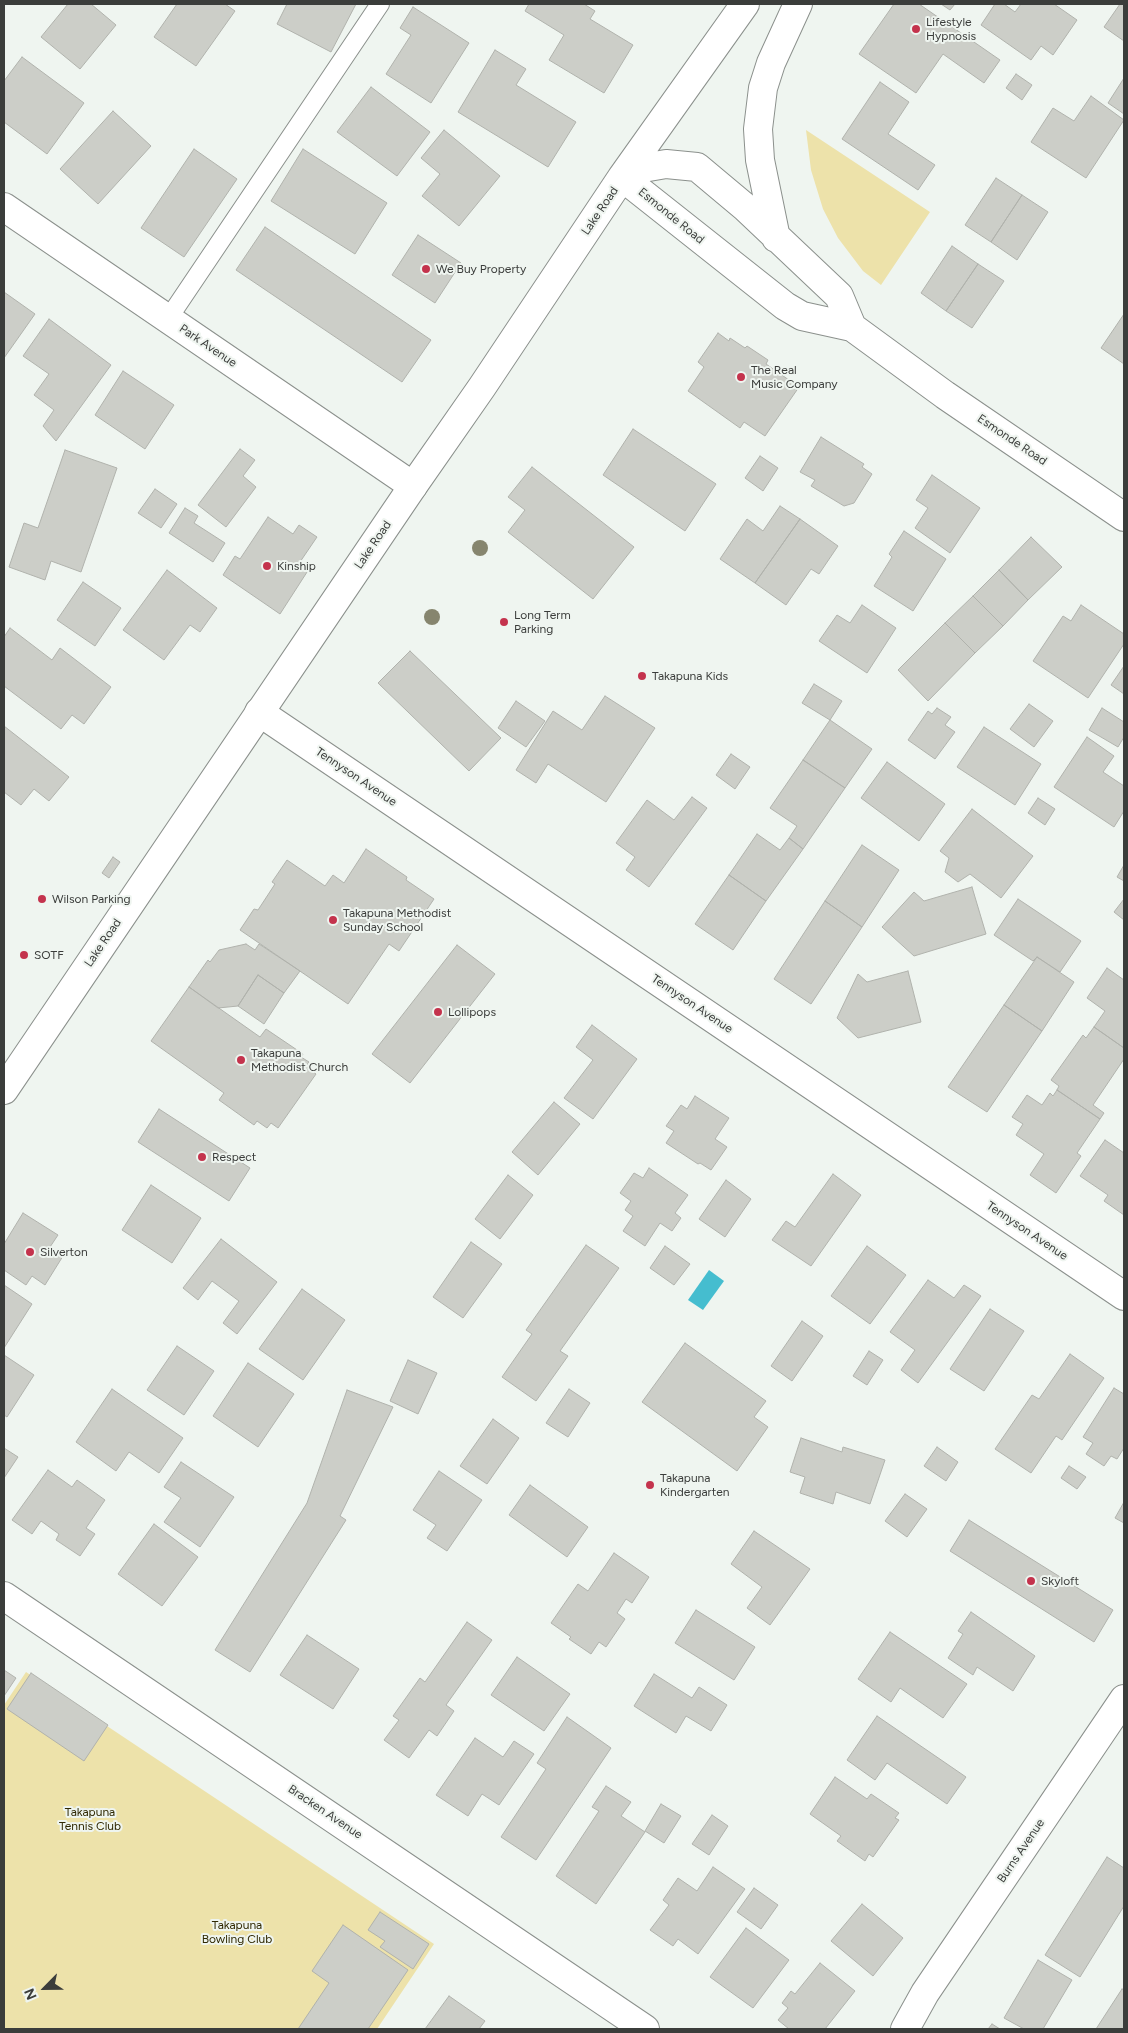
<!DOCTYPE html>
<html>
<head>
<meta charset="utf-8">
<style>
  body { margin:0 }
  #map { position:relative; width:1128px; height:2033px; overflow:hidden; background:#eff5f0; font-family:Figtree,sans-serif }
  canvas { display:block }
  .frame { position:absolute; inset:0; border:5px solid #3b3d3b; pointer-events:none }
  .north { position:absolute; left:20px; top:1963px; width:50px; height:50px; -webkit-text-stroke:4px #eff5f0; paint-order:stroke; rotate:247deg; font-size:14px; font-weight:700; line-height:20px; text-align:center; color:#3b3d3b }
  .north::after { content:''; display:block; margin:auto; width:18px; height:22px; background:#3b3d3b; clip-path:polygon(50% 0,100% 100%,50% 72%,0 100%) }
</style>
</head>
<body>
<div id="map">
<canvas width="1128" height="2033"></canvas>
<div class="frame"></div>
<div class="north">N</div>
</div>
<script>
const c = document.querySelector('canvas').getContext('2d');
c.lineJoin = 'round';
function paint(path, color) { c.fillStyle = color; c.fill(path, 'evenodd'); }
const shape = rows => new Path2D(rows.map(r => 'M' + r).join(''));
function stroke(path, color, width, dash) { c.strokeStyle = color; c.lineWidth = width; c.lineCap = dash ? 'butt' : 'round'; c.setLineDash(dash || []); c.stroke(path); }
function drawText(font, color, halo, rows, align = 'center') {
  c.font = font + ' Figtree,sans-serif'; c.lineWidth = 4; c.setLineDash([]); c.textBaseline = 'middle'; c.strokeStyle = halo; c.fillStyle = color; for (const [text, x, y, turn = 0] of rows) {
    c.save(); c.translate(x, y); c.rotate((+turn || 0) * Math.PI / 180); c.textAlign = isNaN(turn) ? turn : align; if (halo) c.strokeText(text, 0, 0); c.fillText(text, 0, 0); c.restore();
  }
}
paint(shape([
  [806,130,930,212,881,285,863,271,838,238,823,209,811,170],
  [26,1672,434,1944,377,2029,4,2029,4,1705]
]), '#ede2aa');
paint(shape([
  [709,1270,724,1281,703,1310,688,1300]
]), '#45bdcf');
const building = shape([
  [68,4,91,4,116,25,80,69,41,37,68,4],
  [177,4,225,4,235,11,196,66,154,37,177,4],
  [287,4,356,4,331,52,277,24,287,4],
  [529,4,584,4,595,11,590,19,633,45,604,93,549,60,564,35,525,11,529,4],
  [894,4,919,4,1000,60,984,83,943,54,916,93,859,54,894,4],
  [941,4,955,4,950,10,941,4],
  [995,4,1004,4,1015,12,1021,4,1054,4,1077,20,1053,55,1041,46,1031,60,981,25,995,4],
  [1120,4,1124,4,1124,41,1104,27,1120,4],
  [413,7,469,43,431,103,386,74,411,35,400,28,413,7],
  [495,50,526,69,516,85,576,122,548,167,458,112,495,50],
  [22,57,84,103,47,154,4,122,4,81,22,57],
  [1016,74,1032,85,1022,100,1006,88,1016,74],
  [1124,78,1124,114,1108,103,1124,78],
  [880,82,909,102,888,134,935,165,918,190,842,139,880,82],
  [371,87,430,132,397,176,337,132,371,87],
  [1091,96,1124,120,1086,178,1031,142,1053,108,1074,121,1091,96],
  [113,111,151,146,98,204,60,169,113,111],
  [444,130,500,176,459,226,422,196,440,174,421,158,444,130],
  [194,149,237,179,184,257,141,228,194,149],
  [303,149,387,203,355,254,271,201,303,149],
  [996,178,1022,195,991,242,965,225,996,178],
  [1022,195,1048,212,1017,260,991,242,1022,195],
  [265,227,431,340,402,382,236,270,265,227],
  [418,235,461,263,435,303,392,275,418,235],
  [952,246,978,264,946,311,921,293,952,246],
  [978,264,1004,281,972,328,946,311,978,264],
  [4,292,35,314,4,358,4,292],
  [1124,314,1124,364,1101,348,1124,314],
  [49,319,111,365,56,441,43,426,54,410,34,395,49,374,23,356,49,319],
  [718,333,729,341,730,338,745,348,747,346,768,360,766,364,799,387,765,436,744,422,740,428,688,391,704,367,698,362,718,333],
  [123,371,174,405,145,449,95,415,123,371],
  [633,429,716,484,685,531,603,475,633,429],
  [821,437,864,464,862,467,872,474,854,503,844,506,811,486,815,480,800,472,821,437],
  [240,449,255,460,243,476,256,487,226,527,198,505,240,449],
  [65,450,117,468,81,572,51,561,45,580,9,567,24,523,38,528,65,450],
  [760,456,778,468,763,491,745,478,760,456],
  [532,467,634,547,593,599,508,532,525,510,508,497,532,467],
  [932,475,980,508,950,553,915,528,928,508,916,500,932,475],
  [155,489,177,504,161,528,138,513,155,489],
  [780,506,800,519,755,583,720,559,747,519,763,531,780,506],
  [185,508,198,516,194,523,225,543,213,562,169,533,185,508],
  [268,517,293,534,299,525,317,537,300,562,309,569,280,614,223,575,235,556,240,559,268,517],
  [800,519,838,546,819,574,811,569,786,605,755,583,800,519],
  [904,531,946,559,913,611,874,586,892,557,889,554,904,531],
  [1031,537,1062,567,1028,600,999,570,1031,537],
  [167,570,217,608,200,632,190,625,164,660,123,630,167,570],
  [999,570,1028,600,1003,626,973,596,999,570],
  [83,582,121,608,95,646,57,620,83,582],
  [973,596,1003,626,975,653,945,623,973,596],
  [862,605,896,628,867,673,819,641,837,615,850,623,862,605],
  [1081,605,1124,634,1124,644,1088,698,1033,661,1063,616,1071,621,1081,605],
  [945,623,975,653,928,701,898,670,945,623],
  [10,628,52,660,60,648,111,687,84,724,72,715,61,729,4,686,4,637,10,628],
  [410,651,501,738,469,771,378,683,410,651],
  [1124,666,1124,694,1111,685,1124,666],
  [814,684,842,701,830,720,802,703,814,684],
  [605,696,655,728,606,802,548,764,536,783,516,770,553,711,582,730,605,696],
  [516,701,545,721,526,747,498,728,516,701],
  [1029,704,1053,721,1034,747,1010,729,1029,704],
  [937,708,951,717,945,725,955,732,935,759,908,740,928,711,932,714,937,708],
  [1102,708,1124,722,1124,737,1118,747,1089,730,1102,708],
  [830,720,872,749,845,788,803,760,830,720],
  [4,726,69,777,49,801,34,789,21,805,4,792,4,726],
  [984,727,1041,764,1015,805,957,767,984,727],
  [1087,737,1114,756,1103,772,1124,786,1124,811,1114,827,1054,787,1087,737],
  [731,754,750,767,735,789,716,775,731,754],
  [803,760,845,788,803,849,789,838,797,826,770,808,803,760],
  [887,762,945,804,919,841,861,798,887,762],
  [692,797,707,808,649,887,626,870,635,857,616,843,647,800,674,820,692,797],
  [1038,798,1055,809,1045,825,1028,813,1038,798],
  [972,809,1033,856,1001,898,970,874,958,882,945,872,949,858,940,851,972,809],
  [757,834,780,850,789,838,803,849,766,901,729,875,757,834],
  [862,845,899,870,862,927,825,901,862,845],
  [366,849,407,877,406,880,434,899,399,951,389,944,348,1004,240,930,254,909,258,910,275,884,272,882,287,860,325,886,333,875,344,883,366,849],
  [113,857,120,862,109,878,102,873,113,857],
  [1124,865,1124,881,1117,877,1124,865],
  [729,875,766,901,733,950,695,924,729,875],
  [972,887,986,934,914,956,882,927,914,892,924,901,972,887],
  [1018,899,1081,941,1060,972,1037,957,1033,961,994,935,1018,899],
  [1124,899,1124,920,1114,912,1124,899],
  [825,901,862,927,811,1004,774,979,825,901],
  [246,944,255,950,259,944,300,971,284,993,258,975,238,1006,218,1008,189,987,208,960,210,962,219,950,246,944],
  [457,945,495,974,410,1083,372,1054,457,945],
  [1037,957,1074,982,1042,1031,1004,1005,1037,957],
  [1107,968,1124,980,1124,1048,1094,1027,1105,1011,1087,998,1107,968],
  [908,971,921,1022,858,1038,837,1018,858,974,867,982,908,971],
  [258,975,284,993,264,1024,238,1006,258,975],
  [189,987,260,1037,266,1029,303,1054,301,1057,309,1062,306,1066,316,1074,278,1128,271,1123,267,1128,257,1121,254,1125,219,1100,224,1093,151,1041,189,987],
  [1004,1005,1042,1031,987,1112,948,1087,1004,1005],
  [592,1025,637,1059,593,1119,564,1098,593,1060,576,1047,592,1025],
  [1094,1027,1124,1048,1124,1059,1093,1105,1104,1113,1100,1119,1057,1090,1059,1086,1051,1080,1083,1035,1086,1038,1094,1027],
  [1057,1090,1100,1119,1077,1153,1081,1156,1056,1193,1030,1175,1044,1154,1016,1135,1023,1124,1012,1117,1027,1095,1042,1105,1050,1093,1053,1096,1057,1090],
  [695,1096,729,1118,715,1139,727,1147,711,1170,700,1163,698,1164,666,1143,674,1131,666,1126,681,1105,687,1109,695,1096],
  [554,1102,580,1124,538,1175,512,1152,554,1102],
  [159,1109,250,1168,229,1201,138,1142,159,1109],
  [1105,1140,1124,1153,1124,1215,1104,1201,1108,1195,1080,1176,1105,1140],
  [649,1168,688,1195,675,1213,681,1218,672,1231,660,1223,645,1246,623,1231,633,1216,625,1210,631,1201,620,1193,634,1173,643,1178,649,1168],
  [833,1174,861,1195,811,1266,772,1240,786,1221,795,1227,833,1174],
  [508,1175,533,1195,500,1239,475,1219,508,1175],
  [726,1180,751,1199,725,1237,699,1219,726,1180],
  [151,1185,201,1218,172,1263,122,1230,151,1185],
  [23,1213,58,1235,50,1247,63,1256,45,1285,32,1276,26,1285,4,1270,4,1244,23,1213],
  [221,1239,277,1282,237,1334,223,1323,239,1301,212,1281,198,1300,183,1288,221,1239],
  [471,1242,502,1264,463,1318,433,1297,471,1242],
  [586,1245,619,1268,560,1351,568,1356,536,1401,502,1377,532,1334,526,1330,586,1245],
  [665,1246,690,1264,674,1285,650,1268,665,1246],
  [867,1246,906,1275,870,1324,831,1296,867,1246],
  [928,1280,954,1298,964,1285,981,1296,918,1383,901,1370,915,1350,890,1332,928,1280],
  [4,1285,32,1304,4,1348,4,1285],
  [302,1289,345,1320,303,1380,259,1349,302,1289],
  [990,1309,1024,1331,984,1391,950,1369,990,1309],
  [802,1321,823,1336,792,1381,771,1366,802,1321],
  [685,1343,766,1401,754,1417,768,1427,737,1471,642,1402,685,1343],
  [177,1346,214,1371,184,1415,147,1390,177,1346],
  [869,1351,883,1360,867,1385,853,1376,869,1351],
  [1070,1354,1104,1378,1062,1440,1056,1436,1031,1473,995,1449,1032,1395,1039,1399,1070,1354],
  [4,1355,34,1375,7,1417,4,1415,4,1355],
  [408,1360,437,1373,418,1414,390,1401,408,1360],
  [248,1363,294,1394,258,1447,213,1416,248,1363],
  [1114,1388,1124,1394,1124,1448,1117,1459,1111,1456,1104,1466,1086,1454,1093,1443,1083,1437,1114,1388],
  [112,1389,183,1438,159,1473,129,1452,116,1471,76,1442,112,1389],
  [569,1389,590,1403,568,1437,546,1423,569,1389],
  [347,1390,393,1407,340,1516,346,1520,250,1672,215,1650,307,1503,347,1390],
  [493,1419,519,1438,487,1484,460,1466,493,1419],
  [801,1438,842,1452,843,1447,885,1460,870,1504,836,1492,833,1504,800,1493,805,1477,790,1472,801,1438],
  [937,1447,958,1462,946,1481,924,1466,937,1447],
  [4,1448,18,1457,4,1478,4,1448],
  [181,1462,234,1497,200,1547,164,1522,181,1498,164,1487,181,1462],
  [1069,1466,1086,1477,1077,1489,1061,1478,1069,1466],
  [48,1470,72,1487,77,1480,105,1500,86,1528,95,1534,80,1556,56,1540,59,1534,41,1521,32,1534,12,1520,48,1470],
  [439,1471,482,1500,447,1551,427,1538,436,1525,413,1510,439,1471],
  [530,1485,588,1527,567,1557,509,1515,530,1485],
  [905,1494,927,1509,907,1537,885,1521,905,1494],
  [1124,1502,1124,1523,1115,1518,1124,1502],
  [969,1520,1113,1610,1094,1642,950,1551,969,1520],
  [154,1524,198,1557,162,1606,118,1574,154,1524],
  [754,1531,810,1569,770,1625,747,1608,762,1587,731,1564,754,1531],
  [614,1553,649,1577,632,1603,626,1599,617,1613,625,1619,606,1647,599,1642,591,1654,569,1639,571,1637,551,1623,578,1584,588,1591,614,1553],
  [696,1610,755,1647,734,1680,675,1643,696,1610],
  [971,1612,1035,1656,1013,1691,977,1667,973,1675,948,1658,963,1634,958,1631,971,1612],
  [467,1622,492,1640,446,1705,454,1711,437,1736,429,1730,409,1758,384,1740,399,1720,393,1716,420,1678,425,1682,467,1622],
  [890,1632,967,1684,943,1718,900,1688,891,1702,858,1679,890,1632],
  [307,1635,359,1669,333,1709,280,1675,307,1635],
  [517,1657,570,1694,544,1731,491,1695,517,1657],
  [4,1670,16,1678,4,1696,4,1670],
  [31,1673,108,1725,84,1761,7,1709,31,1673],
  [654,1674,692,1698,699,1687,727,1705,711,1731,686,1716,676,1733,634,1706,654,1674],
  [877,1716,966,1777,947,1804,887,1763,875,1780,847,1760,877,1716],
  [567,1717,611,1748,536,1860,501,1837,546,1769,537,1763,567,1717],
  [475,1738,503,1757,514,1741,534,1754,499,1805,482,1794,468,1816,436,1795,475,1738],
  [835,1777,867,1799,871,1794,899,1813,895,1818,899,1820,873,1857,869,1854,865,1861,837,1841,841,1836,810,1814,835,1777],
  [606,1786,631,1802,621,1816,645,1832,596,1904,556,1876,599,1811,592,1807,606,1786],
  [661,1804,681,1816,664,1843,645,1831,661,1804],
  [712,1815,728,1826,709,1855,692,1844,712,1815],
  [1107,1857,1124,1868,1124,1906,1080,1977,1045,1955,1107,1857],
  [713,1867,745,1889,698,1954,678,1939,673,1946,650,1930,669,1905,663,1900,678,1878,697,1891,713,1867],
  [754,1888,778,1905,761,1929,737,1912,754,1888],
  [862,1904,903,1938,873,1976,831,1941,862,1904],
  [380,1912,429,1944,413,1969,380,1947,385,1941,368,1930,380,1912],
  [343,1925,408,1970,368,2029,298,2029,329,1983,312,1971,343,1925],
  [746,1928,789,1960,753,2008,710,1977,746,1928],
  [1038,1960,1072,1980,1043,2029,1024,2029,1004,2018,1038,1960],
  [820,1963,855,1991,825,2029,789,2029,778,2020,788,2008,782,2003,791,1991,795,1994,820,1963],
  [1122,1989,1124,1990,1124,2029,1096,2029,1122,1989],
  [449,1996,485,2021,479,2029,425,2029,449,1996],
  [992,2024,1000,2029,988,2029,992,2024]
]);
paint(building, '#cccec8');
stroke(building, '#b0b2ac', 1);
const lane = shape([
  [168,319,380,4]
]);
const street = shape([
  [4,207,413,486],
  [259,712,1124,1296]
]);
const secondary = shape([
  [4,1596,645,2029],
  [905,2029,925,1993,1124,1699]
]);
const primary = shape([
  [622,177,785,306,802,316,852,327,945,395,1124,517],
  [622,177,637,169,666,164,697,167,746,208,839,296,852,327],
  [776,238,760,160,758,129,763,88,771,63,798,4],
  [4,1090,413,486,482,387,622,177,745,4]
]);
stroke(lane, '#8b908c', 20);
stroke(street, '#8b908c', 30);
stroke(secondary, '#8b908c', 30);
stroke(primary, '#8b908c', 30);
stroke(lane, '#fff', 18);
stroke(street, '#fff', 28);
stroke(secondary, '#fff', 28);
stroke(primary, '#fff', 28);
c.fillStyle = '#86856e';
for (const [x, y] of [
  [480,548],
  [432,617]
]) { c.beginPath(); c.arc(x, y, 8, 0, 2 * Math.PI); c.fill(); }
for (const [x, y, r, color] of [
  [916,29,5,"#c4334d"],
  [426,269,5,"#c4334d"],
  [741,377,5,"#c4334d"],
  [267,566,5,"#c4334d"],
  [504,622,5,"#c4334d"],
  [642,676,5,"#c4334d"],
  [42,899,5,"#c4334d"],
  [333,920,5,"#c4334d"],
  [24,955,5,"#c4334d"],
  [438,1012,5,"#c4334d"],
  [241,1060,5,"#c4334d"],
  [202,1157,5,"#c4334d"],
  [30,1252,5,"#c4334d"],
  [650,1485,5,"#c4334d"],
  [1031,1581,5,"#c4334d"]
]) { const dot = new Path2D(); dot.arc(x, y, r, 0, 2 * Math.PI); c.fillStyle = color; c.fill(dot); stroke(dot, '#eff5f0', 2); }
drawText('12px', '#3b3d3b', '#eff5f0', [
  ["Lifestyle",926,22],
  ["Hypnosis",926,36],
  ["We Buy Property",436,269],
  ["The Real",751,370],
  ["Music Company",751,384],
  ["Kinship",277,566],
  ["Long Term",514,615],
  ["Parking",514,629],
  ["Takapuna Kids",652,676],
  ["Wilson Parking",52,899],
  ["Takapuna Methodist",343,913],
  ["Sunday School",343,927],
  ["SOTF",34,955],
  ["Lollipops",448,1012],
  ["Takapuna",251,1053],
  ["Methodist Church",251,1067],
  ["Respect",212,1157],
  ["Silverton",40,1252],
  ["Takapuna",660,1478],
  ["Kindergarten",660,1492],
  ["Skyloft",1041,1581]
], 'left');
drawText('12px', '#3b3d3b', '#eff5f0', [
  ["Lake Road",600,211,-56],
  ["Esmonde Road",671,216,39],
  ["Park Avenue",208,346,34],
  ["Esmonde Road",1012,440,34],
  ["Lake Road",373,545,-56],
  ["Tennyson Avenue",356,777,34],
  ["Lake Road",103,943,-56],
  ["Tennyson Avenue",692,1004,34],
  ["Tennyson Avenue",1027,1231,34],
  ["Bracken Avenue",325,1812,34],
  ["Burns Avenue",1021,1851,-56]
]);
drawText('12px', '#302903', '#eff5f0', [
  ["Takapuna",90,1812],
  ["Tennis Club",90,1826],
  ["Takapuna",237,1925],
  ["Bowling Club",237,1939]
]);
</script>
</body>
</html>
